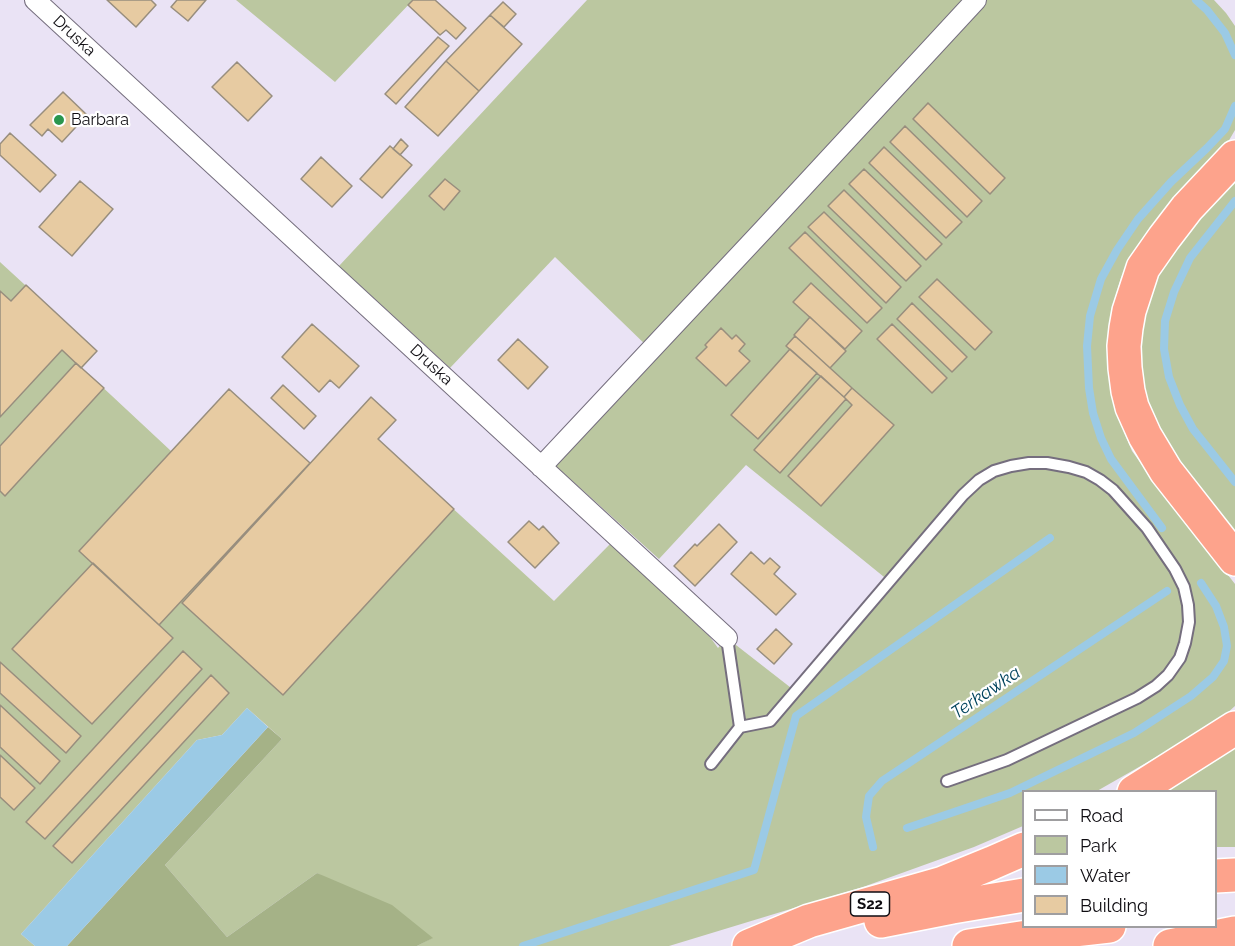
<!DOCTYPE html>
<html>
<head>
<meta charset="utf-8">
<style>
  body { margin:0 }
  #map { position:relative; width:1235px; height:946px; overflow:hidden; background:#eae3f5; font-family:Raleway,sans-serif }
  canvas { display:block }
  .legend { position:absolute; left:1022px; top:790px; width:195px; height:138px; box-sizing:border-box; background:#fff; border:2px solid #9f9ea0; margin:0; padding:8px 10px; list-style:none; font-size:18px; color:#0f0d12 }
  .legend li { display:flex; align-items:center; gap:12px; height:30px }
  .legend b { width:30px; border:2px solid #9f9ea0 }
</style>
</head>
<body>
<div id="map">
<canvas width="1235" height="946"></canvas>
<ul class="legend">
<li><b style="height:8px;background:#fff"></b>Road</li>
<li><b style="height:16px;background:#bbc7a0"></b>Park</li>
<li><b style="height:16px;background:#9bcae5"></b>Water</li>
<li><b style="height:16px;background:#e7cba2"></b>Building</li>
</ul>
</div>
<script>
const c = document.querySelector('canvas').getContext('2d');
c.lineJoin = 'round';
function paint(path, color) { c.fillStyle = color; c.fill(path, 'evenodd'); }
const shape = rows => new Path2D(rows.map(r => 'M' + r).join(''));
function stroke(path, color, width, dash) { c.strokeStyle = color; c.lineWidth = width; c.lineCap = dash ? 'butt' : 'round'; c.setLineDash(dash || []); c.stroke(path); }
function drawText(font, color, halo, rows, align = 'center') {
  c.font = font + ' Raleway,sans-serif'; c.lineWidth = 4.5; c.setLineDash([]); c.textBaseline = 'middle'; c.strokeStyle = halo; c.fillStyle = color; for (const [text, x, y, turn = 0] of rows) {
    c.save(); c.translate(x, y); c.rotate((+turn || 0) * Math.PI / 180); c.textAlign = isNaN(turn) ? turn : align; if (halo) c.strokeText(text, 0, 0); c.fillText(text, 0, 0); c.restore();
  }
}
paint(shape([
  [236,0,413,0,335,82],
  [587,0,1214,0,1226,13,1235,26,1235,130,1228,142,1195,177,1134,252,1121,278,1112,308,1108,343,1114,401,1122,427,1132,451,1145,469,1235,584,1235,706,1216,723,1097,791,1024,792,1023,826,974,847,863,887,669,946,417,946,432,938,317,873,227,937,165,865,282,739,247,708,222,735,197,740,21,934,35,946,0,946,0,262,97,351,82,368,171,451,229,389,310,463,371,397,396,420,378,440,554,601,611,543,710,637,718,648,727,638,795,691,889,581,746,465,659,559,548,459,651,350,555,257,450,368,339,266],
  [1235,175,1235,536,1178,468,1153,423,1142,385,1140,351,1144,317,1153,286,1167,257],
  [1235,748,1235,847,1216,847,1216,792,1165,792]
]), '#bbc7a0');
paint(shape([
  [268,727,282,739,165,865,227,937,317,873,392,905,433,938,417,946,67,946]
]), '#a5b287');
paint(shape([
  [247,708,268,727,67,946,35,946,21,934,197,740,222,735]
]), '#9bcae5');
stroke(shape([
  [1196,0,1207,10,1225,33,1235,55],
  [1235,201,1190,258,1174,292,1165,321,1164,349,1169,377,1180,405,1193,429,1235,482],
  [1162,528,1111,459,1101,438,1093,413,1089,388,1087,346,1090,316,1101,279,1117,250,1138,219,1171,182,1207,148,1225,129,1235,106],
  [907,828,1010,793,1134,733,1191,696,1213,677,1224,661,1227,646,1224,627,1216,606,1201,583],
  [873,847,866,817,869,796,882,781,1167,591],
  [523,946,754,870,796,716,1050,538]
]), '#9bcae5', 8);
const building = shape([
  [107,0,151,0,156,5,136,27,107,0],
  [177,0,206,0,188,21,171,7,177,0],
  [413,0,435,0,466,28,456,39,446,30,440,35,408,5,413,0],
  [503,2,516,14,504,27,490,15,503,2],
  [490,15,522,44,479,91,446,61,490,15],
  [438,37,449,46,396,104,385,94,438,37],
  [446,61,479,91,438,136,405,107,446,61],
  [237,62,272,96,248,121,212,87,237,62],
  [63,92,87,115,62,142,48,129,42,136,30,125,63,92],
  [928,103,1005,178,990,194,913,119,928,103],
  [905,126,982,201,967,217,890,142,905,126],
  [10,133,56,175,40,192,0,155,0,144,10,133],
  [401,139,408,146,400,155,393,149,401,139],
  [390,146,412,165,382,198,360,179,390,146],
  [884,147,962,222,946,238,869,163,884,147],
  [321,157,352,186,332,207,301,179,321,157],
  [864,169,942,244,926,260,849,184,864,169],
  [445,179,460,191,444,210,429,196,445,179],
  [80,181,113,209,72,256,39,227,80,181],
  [844,190,921,266,906,281,828,206,844,190],
  [824,212,901,287,886,303,808,227,824,212],
  [805,232,882,308,867,323,789,248,805,232],
  [937,279,992,332,975,350,919,297,937,279],
  [811,283,862,331,845,349,793,302,811,283],
  [26,285,97,351,81,368,62,350,0,417,0,291,11,301,26,285],
  [912,303,967,357,952,372,897,319,912,303],
  [810,317,846,351,830,368,794,335,810,317],
  [312,324,359,366,339,388,330,380,319,392,282,357,312,324],
  [892,324,947,378,932,393,877,339,892,324],
  [721,328,732,339,736,335,745,344,739,351,750,361,726,386,696,358,707,347,705,345,721,328],
  [795,336,852,388,844,397,786,346,795,336],
  [518,339,548,367,528,389,498,360,518,339],
  [790,349,817,373,758,439,731,415,790,349],
  [76,363,104,388,5,496,0,491,0,446,76,363],
  [821,376,846,399,780,473,754,450,821,376],
  [283,385,316,416,304,429,271,398,283,385],
  [852,388,894,425,821,506,788,476,852,405,844,397,852,388],
  [229,389,310,463,159,625,79,551,229,389],
  [371,397,396,420,378,439,454,509,283,695,182,603,371,397],
  [529,521,539,530,543,526,559,543,535,568,508,542,529,521],
  [719,524,737,542,695,586,674,566,695,544,697,546,719,524],
  [751,552,764,564,770,558,780,567,774,574,796,594,776,615,731,574,751,552],
  [93,563,173,638,92,724,12,649,93,563],
  [776,629,792,644,774,664,757,649,776,629],
  [183,651,202,669,45,839,26,822,183,651],
  [0,662,81,736,66,753,0,693,0,662],
  [211,675,229,693,72,863,53,846,211,675],
  [0,705,60,761,40,784,0,747,0,705],
  [0,755,35,788,14,810,0,797,0,755]
]);
paint(building, '#e7cba2');
stroke(building, '#988e7e', 1.5);
const service = shape([
  [740,727,770,721,963,495,979,480,994,471,1011,466,1029,463,1047,463,1069,467,1086,472,1100,480,1113,490,1147,528,1175,569,1184,587,1188,605,1189,622,1185,643,1180,658,1168,675,1156,686,1137,698,1007,760,947,781],
  [711,764,740,727,727,638]
]);
const minor = shape([
  [35,0,727,638],
  [541,467,765,228,976,0]
]);
const motorway = shape([
  [1235,157,1187,208,1164,238,1143,268,1129,311,1126,328,1124,346,1125,368,1128,391,1132,407,1145,436,1166,471,1235,559],
  [1134,792,1235,728],
  [1216,876,1235,875],
  [881,921,952,907,1024,895],
  [749,946,809,921,943,883,992,863,1024,849],
  [969,946,1066,931,1109,926],
  [1170,946,1235,933]
]);
stroke(service, '#756e7e', 14);
stroke(minor, '#756e7e', 22);
stroke(motorway, '#fff', 36);
stroke(service, '#fff', 10);
stroke(minor, '#fff', 20);
stroke(motorway, '#fda38c', 33);
for (const [x, y, r, color] of [
  [59,120,6,"#2a964e"]
]) { const dot = new Path2D(); dot.arc(x, y, r, 0, 2 * Math.PI); c.fillStyle = color; c.fill(dot); stroke(dot, '#fff', 2); }
for (const [x, y, w] of [
  [870,904,39]
]) { const box = new Path2D(); box.roundRect(x - w / 2, y - 12, w, 24, 4.5); c.fillStyle = '#fff'; c.fill(box); stroke(box, '#0f0d12', 1.5); }
drawText('bold 15px', '#0f0d12', null, [
  ["S22",870,904]
]);
drawText('16px', '#0f0d12', '#fff', [
  ["Druska",74,36,43],
  ["Druska",431,365,43]
]);
drawText('16px', '#0f0d12', '#fff', [
  ["Barbara",71,120]
], 'left');
drawText('italic 18px', '#02445e', '#fff', [
  ["Terkawka",986,693,-34]
]);
</script>
</body>
</html>
